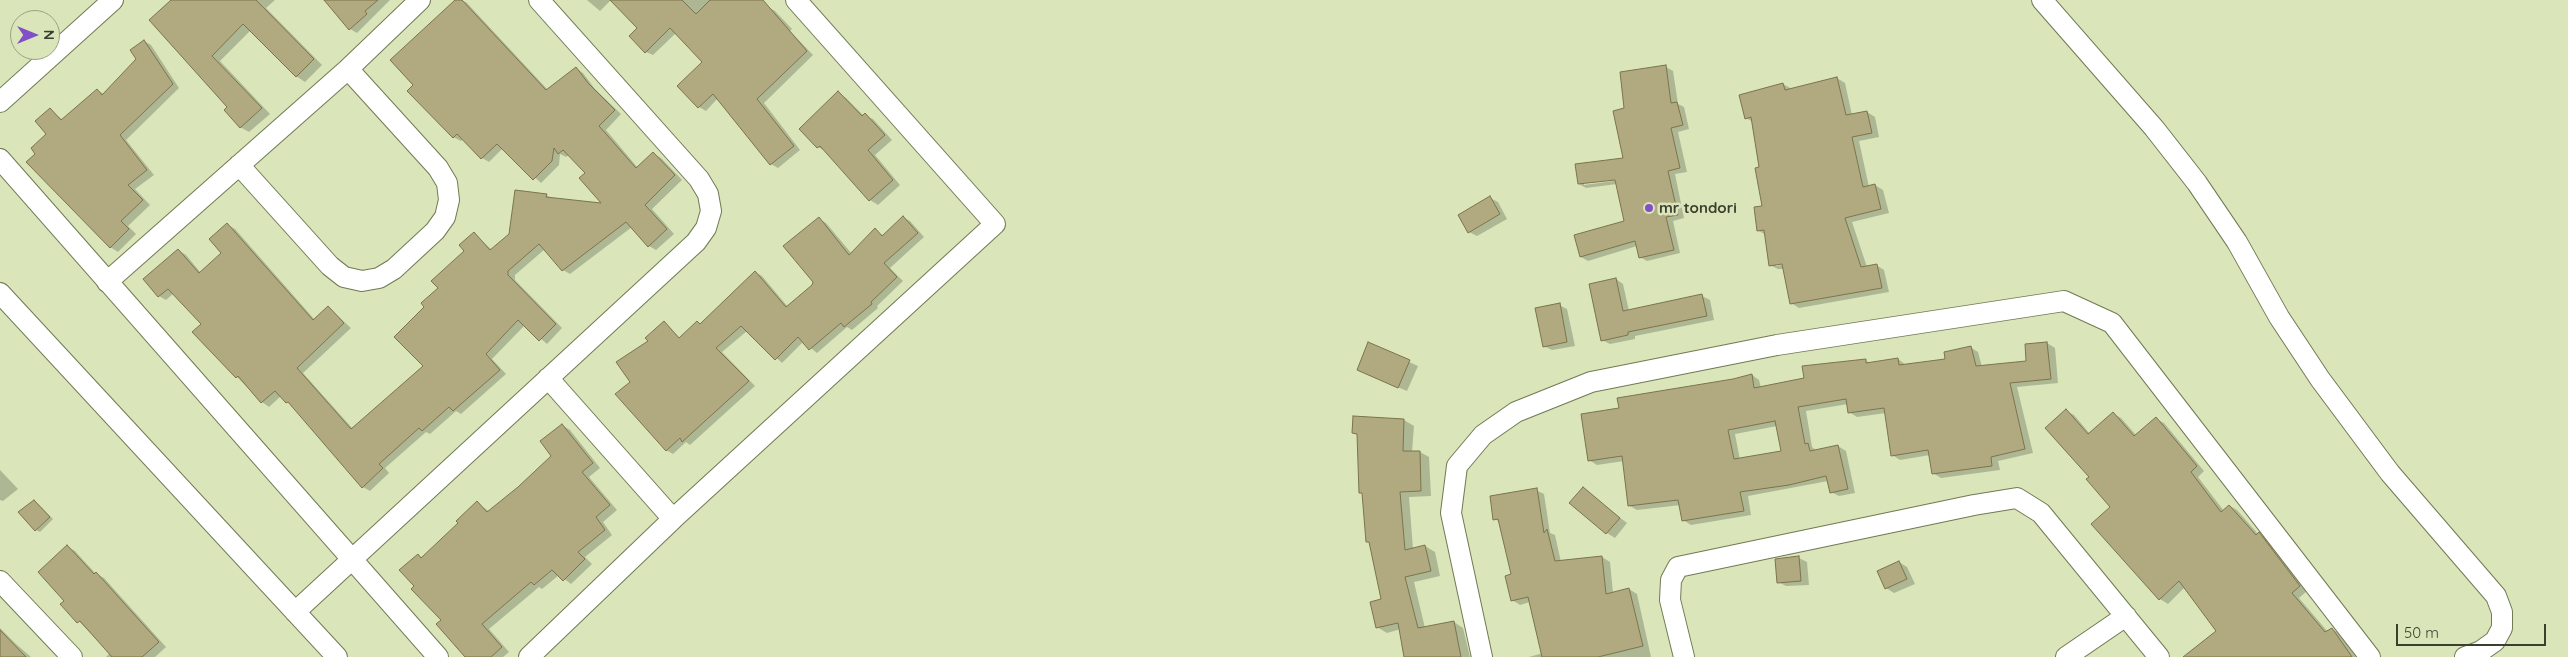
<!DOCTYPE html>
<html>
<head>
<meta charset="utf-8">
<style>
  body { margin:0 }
  #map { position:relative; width:2568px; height:657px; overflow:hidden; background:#dae5ba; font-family:Quicksand,sans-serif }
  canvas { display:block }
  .north { position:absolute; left:10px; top:10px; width:50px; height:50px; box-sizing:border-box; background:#dae5ba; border:1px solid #9aa382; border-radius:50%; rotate:90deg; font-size:14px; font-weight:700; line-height:20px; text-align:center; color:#3b3f2e }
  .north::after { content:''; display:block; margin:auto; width:18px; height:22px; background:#8150c9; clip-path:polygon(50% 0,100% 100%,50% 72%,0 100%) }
  .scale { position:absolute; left:2396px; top:624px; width:150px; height:22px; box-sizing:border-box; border:2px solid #3b3f2e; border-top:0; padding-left:6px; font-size:15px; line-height:18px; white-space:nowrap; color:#3b3f2e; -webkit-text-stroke:4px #dae5ba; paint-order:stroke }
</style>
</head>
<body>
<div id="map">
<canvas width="2568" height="657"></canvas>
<div class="north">N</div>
<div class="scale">50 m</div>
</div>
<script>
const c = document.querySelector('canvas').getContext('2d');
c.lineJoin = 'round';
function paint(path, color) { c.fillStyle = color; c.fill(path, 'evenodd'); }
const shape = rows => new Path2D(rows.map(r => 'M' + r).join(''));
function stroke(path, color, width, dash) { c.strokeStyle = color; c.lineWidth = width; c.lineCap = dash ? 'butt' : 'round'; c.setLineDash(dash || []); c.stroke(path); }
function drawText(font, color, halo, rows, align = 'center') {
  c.font = font + ' Quicksand,sans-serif'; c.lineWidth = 5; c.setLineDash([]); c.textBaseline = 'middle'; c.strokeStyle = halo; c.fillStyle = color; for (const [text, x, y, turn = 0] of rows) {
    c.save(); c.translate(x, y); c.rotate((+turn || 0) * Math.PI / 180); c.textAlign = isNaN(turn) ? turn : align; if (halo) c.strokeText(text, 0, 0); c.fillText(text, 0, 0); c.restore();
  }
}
paint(shape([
  [179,0,275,0,266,8,322,65,305,82,296,76,251,30,220,61,270,114,249,132,240,127,229,108],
  [326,0,390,0,357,33,350,29],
  [457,0,466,2,548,90,576,68,583,73,595,89,621,114,606,130,638,168,654,154,661,158,682,180,652,209,674,234,656,250,649,246,632,227,570,274,563,270,545,249,515,275,515,280,562,328,547,344,525,325,492,359,506,374,461,414,456,411,430,434,426,432,385,468,389,473,370,491,363,487,293,406,281,396,269,407,262,402,237,377,203,324,174,293,166,300,159,296,178,250,186,255,201,273,223,253,228,225,235,229,315,320,328,307,351,328,303,373,353,429,425,367,426,307,466,251,474,234,492,250,510,234,546,195,553,199,604,205,587,173,569,155,566,157,560,154,559,165,541,183,503,148,489,162,482,158,463,139,461,141,453,137,415,85],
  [587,0,611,0,600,11],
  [612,0,736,0,768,7,775,11,792,29,790,31,813,55,764,103,800,150,778,168,771,164,718,98,706,111,699,107,704,62,676,33,653,55,646,52,639,28],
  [144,41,151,45,179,88,126,140,154,175,135,189,150,205,128,226,136,234,118,252,110,247,37,154,48,134,50,110,63,120,97,90,104,94,138,59],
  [1666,67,1673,71,1678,104,1684,107,1689,129,1678,132,1687,172,1675,174,1684,218,1673,221,1680,253,1647,261,1640,257,1637,246,1588,261,1581,257,1625,221,1617,184,1586,188,1579,184,1624,159,1625,109],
  [1621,178,1621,180,1584,185,1584,182],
  [1837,78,1845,83,1852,115,1867,112,1875,117,1879,137,1859,141,1869,187,1875,185,1883,190,1889,213,1852,222,1867,267,1876,265,1884,270,1889,292,1799,308,1791,303,1784,269,1778,269,1770,265,1766,235,1759,231,1764,207,1761,168,1753,122,1746,118,1783,84,1792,89],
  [1776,264,1788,264,1776,266],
  [838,93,846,98,864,116,873,119,892,140,875,155,900,185,878,205,870,200,827,152,818,147,801,129],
  [1490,198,1498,202,1507,219,1477,236,1469,232],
  [904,218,910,221,924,237,890,268,903,281,877,306,878,308,852,330,847,327,817,353,803,342,782,363,747,331,722,352,755,386,690,445,686,442,673,454,666,450,631,383,650,341,664,323,680,338,698,322,701,325,755,272,762,276,788,307,813,286,814,282,819,219,826,223,852,254,875,230,884,236],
  [1616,279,1623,284,1629,311,1702,296,1710,300,1714,320,1635,336,1635,339,1610,344,1602,340],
  [1559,305,1567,309,1575,346,1552,350,1544,346],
  [2047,343,2055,348,2058,383,2017,387,2033,453,1998,461,2000,470,1941,478,1933,473,1930,455,1900,460,1892,455,1886,413,1857,417,1849,412,1848,404,1806,411,1812,447,1817,451,1838,446,1846,451,1855,493,1839,496,1831,492,1828,481,1748,496,1751,515,1691,525,1683,520,1681,505,1637,510,1630,506,1624,461,1597,465,1589,460,1620,410,1752,375,1759,380,1761,388,1805,379,1865,360,1871,364,1898,359,1906,365,1947,360,1970,347,1978,352,1982,367,2028,362],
  [1777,426,1783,452,1740,460,1735,434],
  [1369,344,1418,366,1407,391,1366,374],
  [2066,411,2074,415,2090,434,2114,414,2121,418,2137,436,2156,419,2164,423,2204,471,2198,477,2224,511,2230,506,2237,510,2258,534,2266,538,2307,591,2299,598,2328,632,2332,629,2340,634,2356,657,2185,657,2218,631,2185,587,2168,604,2160,599,2112,507,2090,477],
  [1355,417,1404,420,1414,426,1412,452,1420,452,1429,457,1431,496,1409,497,1413,549,1425,546,1435,552,1440,576,1414,582,1425,628,1454,622,1463,628,1470,657,1406,657,1401,629,1387,633,1377,627,1383,600,1370,543,1367,541,1363,494,1361,493,1359,436,1354,433],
  [562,425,570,430,600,468,589,477,617,510,603,522,612,535,585,557,592,564,571,584,559,575,542,589,539,587,489,629,509,652,503,657,467,657,443,620,415,586,418,555,423,558,460,523,477,503,490,512,519,488,553,456],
  [0,470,18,489,3,501,0,500],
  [1583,489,1627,523,1615,538,1607,533],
  [1536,490,1544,494,1550,533,1555,535,1561,562,1602,557,1610,562,1613,593,1629,589,1637,594,1651,657,1529,657,1543,653,1530,602,1520,605,1512,600,1513,575,1500,522,1495,519],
  [38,504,53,519,40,532,36,530],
  [68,547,75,551,96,574,104,578,166,647,155,657,106,657,110,653,62,604,66,601],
  [1799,558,1807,562,1809,585,1786,586,1778,582],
  [1899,562,1907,567,1915,584,1894,593,1886,588],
  [0,628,16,644,31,657,0,657]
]), '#0003');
const building = shape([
  [171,0,256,0,314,59,296,77,243,24,212,56,262,108,240,128,224,110,227,107,149,20,171,0],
  [324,0,378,0,365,11,367,14,349,30,324,0],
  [455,0,462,0,546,90,576,67,588,83,615,110,599,126,636,168,653,152,675,175,645,205,667,229,648,247,626,222,562,271,539,244,508,271,508,275,556,324,539,341,518,320,486,354,500,370,453,411,449,407,422,431,419,428,379,464,383,468,362,488,288,402,286,403,275,391,261,403,238,376,236,378,192,332,201,324,168,289,158,297,143,279,178,249,199,273,221,253,209,239,227,223,313,320,328,306,344,323,297,368,351,429,423,366,394,337,424,307,421,303,438,288,431,281,464,251,459,245,474,232,490,250,509,234,515,190,547,194,546,197,601,203,579,178,585,173,563,150,558,154,554,148,552,161,533,180,497,144,481,159,457,134,453,138,407,91,413,85,390,60,455,0],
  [610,0,682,0,696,14,710,0,763,0,807,51,757,99,794,146,770,165,713,94,698,108,677,86,702,62,670,28,645,53,629,36,637,28,610,0],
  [144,40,173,84,120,135,147,170,128,185,143,200,121,221,129,229,110,248,26,162,35,154,31,148,46,134,35,121,50,108,61,120,97,89,102,95,136,59,130,50,144,40],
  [1666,65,1671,103,1677,102,1683,125,1671,128,1680,168,1668,171,1678,215,1666,217,1674,250,1639,258,1635,241,1580,257,1574,235,1624,221,1615,180,1578,184,1575,164,1623,158,1613,111,1624,108,1620,72,1666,65],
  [1837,77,1846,115,1867,111,1872,133,1852,137,1863,187,1875,184,1881,209,1845,218,1861,267,1877,264,1882,288,1790,304,1782,264,1769,266,1764,230,1757,231,1754,207,1762,206,1755,168,1759,167,1751,117,1745,119,1739,95,1783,83,1785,90,1837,77],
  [838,91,862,116,865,113,885,135,868,150,893,180,869,201,820,146,817,148,799,129,838,91],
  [1490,196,1500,214,1468,233,1458,215,1490,196],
  [903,216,918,233,884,263,897,277,871,302,872,304,844,327,841,323,809,350,798,337,775,360,741,326,716,348,749,381,682,442,680,438,666,451,615,394,630,382,616,362,648,341,645,338,664,321,679,338,697,321,700,324,755,271,786,307,812,285,813,282,783,246,819,217,849,255,875,228,882,236,903,216],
  [1616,278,1623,311,1702,294,1707,316,1628,332,1628,335,1601,341,1589,284,1616,278],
  [1560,303,1567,342,1543,347,1535,308,1560,303],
  [1368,342,1410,360,1398,388,1357,370,1368,342],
  [2047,342,2051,379,2010,383,2025,449,1991,457,1992,466,1932,474,1928,450,1891,456,1884,408,1848,413,1846,399,1798,407,1805,444,1808,443,1810,451,1838,445,1848,489,1830,493,1826,476,1789,485,1740,492,1744,511,1682,521,1678,500,1628,506,1622,456,1588,461,1581,414,1619,408,1617,398,1733,379,1752,374,1754,388,1804,378,1802,366,1866,359,1866,363,1898,358,1899,365,1945,359,1944,352,1971,346,1976,366,2026,361,2025,344,2047,342],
  [1775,421,1781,451,1734,459,1728,430,1775,421],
  [2066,409,2088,434,2113,412,2134,436,2156,417,2197,466,2191,472,2221,512,2229,505,2256,535,2259,532,2300,586,2292,593,2325,632,2332,628,2352,657,2183,657,2216,631,2179,581,2159,600,2091,524,2110,507,2086,479,2089,477,2045,428,2066,409],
  [1353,416,1404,419,1403,451,1420,451,1421,491,1400,492,1405,550,1425,545,1431,571,1405,577,1418,628,1454,621,1461,657,1404,657,1398,623,1376,628,1370,602,1381,599,1369,542,1366,542,1362,493,1359,493,1357,434,1352,433,1353,416],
  [562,424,593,463,582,472,610,505,596,517,605,530,578,552,585,559,563,581,552,570,534,585,531,582,482,624,502,647,491,657,465,657,436,624,441,620,411,589,414,586,399,570,418,554,421,558,458,523,456,521,477,501,487,512,518,487,551,456,540,441,562,424],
  [1583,487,1620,518,1606,534,1569,503,1583,487],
  [1537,488,1544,533,1547,529,1555,561,1602,556,1606,594,1629,588,1643,646,1598,657,1542,657,1528,597,1511,601,1505,576,1511,574,1498,519,1493,520,1490,496,1537,488],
  [34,500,50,517,35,531,18,512,34,500],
  [67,545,94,574,96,572,159,642,142,657,112,657,80,621,77,623,60,604,64,601,38,572,67,545],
  [1799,556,1801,581,1777,583,1775,559,1799,556],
  [1899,561,1907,579,1885,589,1877,571,1899,561],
  [0,630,26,657,0,657,0,630]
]);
paint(building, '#b1a97f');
stroke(building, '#7b744b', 1);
const minor = shape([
  [2042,0,2154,128,2197,183,2237,242,2279,317,2320,379,2390,473,2496,596,2502,612,2502,628,2495,641,2481,651,2465,657],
  [0,102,113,0],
  [0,159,438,657],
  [239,165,330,266,344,277,362,281,379,278,394,269,435,231,445,217,449,200,447,183,438,168,348,69],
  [107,282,348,69,420,0],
  [0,293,337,657],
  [548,378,673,519],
  [0,581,72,657],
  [295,612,696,242,706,228,711,211,708,194,699,179,539,0],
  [529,657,673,519,995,224,796,0],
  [1482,657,1451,513,1457,466,1483,435,1516,412,1591,382,1777,345,2064,301,2112,323,2370,657],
  [1684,657,1670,600,1671,580,1678,567,1974,505,2017,498,2041,513,2159,657],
  [2066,657,2126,616]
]);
stroke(minor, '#717a53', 22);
stroke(minor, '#fff', 20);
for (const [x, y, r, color] of [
  [1649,208,5,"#8150c9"]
]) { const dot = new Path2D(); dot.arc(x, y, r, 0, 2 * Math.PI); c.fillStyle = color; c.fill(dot); stroke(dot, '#dae5ba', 2); }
drawText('bold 15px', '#3b3f2e', '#dae5ba', [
  ["mr tondori",1659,208]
], 'left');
</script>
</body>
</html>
